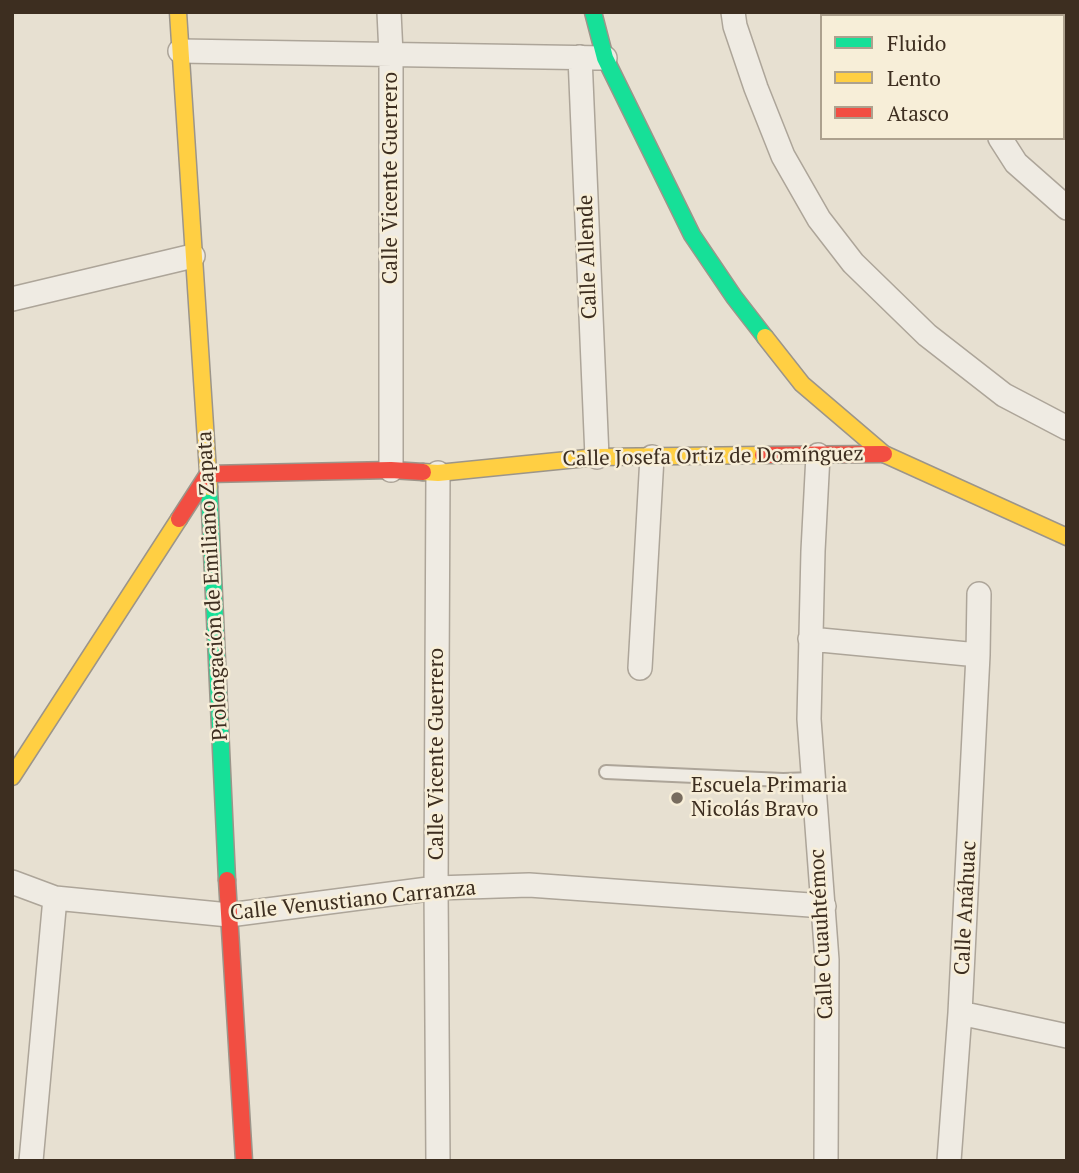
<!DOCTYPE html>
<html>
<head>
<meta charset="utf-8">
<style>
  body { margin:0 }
  #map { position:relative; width:1079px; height:1173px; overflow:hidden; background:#e7e0d1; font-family:"PT Serif",serif }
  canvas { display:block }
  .frame { position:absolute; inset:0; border:14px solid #3d2e20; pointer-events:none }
  .legend { position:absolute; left:820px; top:14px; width:245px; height:126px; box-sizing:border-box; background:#f7eed8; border:2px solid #ada18e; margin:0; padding:9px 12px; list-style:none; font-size:21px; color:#3d2e20 }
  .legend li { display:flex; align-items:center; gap:14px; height:35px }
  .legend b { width:35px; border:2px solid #ada18e }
</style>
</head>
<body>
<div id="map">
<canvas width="1079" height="1173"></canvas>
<div class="frame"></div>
<ul class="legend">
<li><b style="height:9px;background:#16e098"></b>Fluido</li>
<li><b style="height:9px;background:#ffcf43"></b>Lento</li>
<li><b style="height:9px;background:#f24e42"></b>Atasco</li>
</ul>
</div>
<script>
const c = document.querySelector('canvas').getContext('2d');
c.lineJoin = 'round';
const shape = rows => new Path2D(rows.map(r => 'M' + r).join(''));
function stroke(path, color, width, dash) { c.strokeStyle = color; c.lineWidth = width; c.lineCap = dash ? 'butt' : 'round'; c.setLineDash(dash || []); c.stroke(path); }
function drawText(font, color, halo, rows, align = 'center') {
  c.font = font + ' "PT Serif",serif'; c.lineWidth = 5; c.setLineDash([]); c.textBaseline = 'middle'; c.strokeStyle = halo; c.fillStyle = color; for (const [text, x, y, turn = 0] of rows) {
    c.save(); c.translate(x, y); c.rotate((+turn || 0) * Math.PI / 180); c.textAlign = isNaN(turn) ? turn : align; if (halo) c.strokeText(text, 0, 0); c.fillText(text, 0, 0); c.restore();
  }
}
const lane = shape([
  [606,772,783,780,813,779]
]);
const street = shape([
  [389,12,391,54,391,470],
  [733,12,735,26,756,88,783,156,819,219,853,263,927,335,1004,395,1067,428],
  [940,12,941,16],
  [180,51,605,58],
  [580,57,597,457],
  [1000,138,1016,163,1067,208],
  [12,299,193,256],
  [818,455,813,551,809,719,827,960,826,1161],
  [810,639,978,655],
  [640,668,652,457],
  [12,882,55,898,229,915,436,888,529,885,824,906],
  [960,1013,1067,1036],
  [31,1161,55,898],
  [438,1161,436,888,438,473],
  [949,1161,960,1013,978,655,979,594]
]);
const fast = shape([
  [593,12,605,58,692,235,734,297,765,337],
  [209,487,227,880]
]);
const slow = shape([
  [178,12,209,487],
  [765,337,802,384,884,454,1067,537],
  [423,472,438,473,597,457,763,455],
  [12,777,179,519]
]);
const jam = shape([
  [763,455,884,454],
  [179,519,208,474,391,470,423,472],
  [227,880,244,1161]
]);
stroke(lane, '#ada599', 16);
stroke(street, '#ada599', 26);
stroke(fast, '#9c958a', 19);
stroke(slow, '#9c958a', 19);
stroke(jam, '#9c958a', 19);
stroke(lane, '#efebe3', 12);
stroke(street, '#efebe3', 23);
stroke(fast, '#16e098', 16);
stroke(slow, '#ffcf43', 16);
stroke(jam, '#f24e42', 16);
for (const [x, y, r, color] of [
  [677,798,7,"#786c5e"]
]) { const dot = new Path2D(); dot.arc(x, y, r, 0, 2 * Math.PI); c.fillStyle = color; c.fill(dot); stroke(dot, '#f7eed8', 2.5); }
drawText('21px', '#3d2e20', '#f7eed8', [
  ["Calle Vicente Guerrero",391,178,-90],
  ["Calle Allende",588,257,-92],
  ["Calle Josefa Ortiz de Domínguez",713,457,-1],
  ["Prolongación de Emiliano Zapata",213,586,-93],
  ["Calle Vicente Guerrero",437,754,-90],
  ["Calle Venustiano Carranza",353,901,-6],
  ["Calle Anáhuac",966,908,-87],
  ["Calle Cuauhtémoc",822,934,-93]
]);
drawText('21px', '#3d2e20', '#f7eed8', [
  ["Escuela Primaria",691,786],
  ["Nicolás Bravo",691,810]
], 'left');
</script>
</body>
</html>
